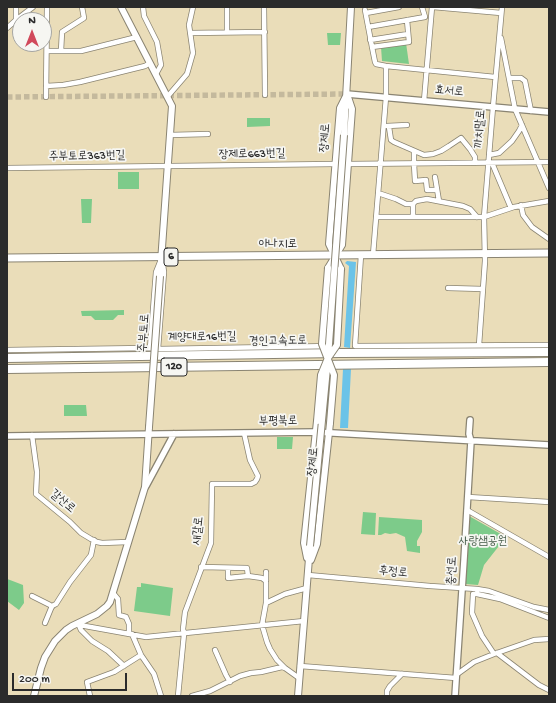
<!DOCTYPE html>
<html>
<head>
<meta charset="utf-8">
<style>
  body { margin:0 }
  #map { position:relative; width:556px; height:703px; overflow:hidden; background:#eaddb9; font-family:"Gochi Hand",sans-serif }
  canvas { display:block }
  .frame { position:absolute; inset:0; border:8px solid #2b2b2b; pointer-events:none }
  .north { position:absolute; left:12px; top:12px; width:40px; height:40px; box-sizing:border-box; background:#f6f6f2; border:1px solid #a5a5a2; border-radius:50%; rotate:0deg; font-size:11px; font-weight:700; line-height:16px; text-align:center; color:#2b2b2b }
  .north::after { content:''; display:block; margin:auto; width:14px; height:18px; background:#d1495b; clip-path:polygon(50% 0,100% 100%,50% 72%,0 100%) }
  .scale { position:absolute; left:12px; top:673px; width:115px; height:18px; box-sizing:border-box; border:2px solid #2b2b2b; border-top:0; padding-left:5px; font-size:12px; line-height:14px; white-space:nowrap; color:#2b2b2b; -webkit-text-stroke:3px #f6f6f2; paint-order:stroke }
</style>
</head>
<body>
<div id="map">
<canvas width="556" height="703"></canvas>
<div class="frame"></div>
<div class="north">N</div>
<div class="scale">200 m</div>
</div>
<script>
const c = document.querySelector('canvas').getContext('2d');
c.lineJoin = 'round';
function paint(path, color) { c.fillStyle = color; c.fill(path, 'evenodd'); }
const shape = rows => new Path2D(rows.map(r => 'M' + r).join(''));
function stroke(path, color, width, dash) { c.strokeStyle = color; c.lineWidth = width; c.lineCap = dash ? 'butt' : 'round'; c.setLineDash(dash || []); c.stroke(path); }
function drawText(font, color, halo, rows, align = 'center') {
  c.font = font + ' "Gochi Hand","Poor Story",sans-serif'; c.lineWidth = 3.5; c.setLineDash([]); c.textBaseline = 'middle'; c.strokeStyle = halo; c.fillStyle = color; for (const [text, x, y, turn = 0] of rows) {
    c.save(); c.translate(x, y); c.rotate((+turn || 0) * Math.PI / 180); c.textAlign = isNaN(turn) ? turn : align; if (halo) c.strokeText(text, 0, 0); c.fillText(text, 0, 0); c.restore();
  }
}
paint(shape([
  [327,33,341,33,340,45,328,45],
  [406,43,409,64,382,61,381,47],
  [247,118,270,118,270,126,247,127],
  [118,172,139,172,139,189,118,189],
  [81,199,92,199,91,223,82,223],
  [124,310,124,315,118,315,113,320,95,320,91,316,82,316,81,311],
  [64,405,86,405,87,416,64,416],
  [277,437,293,437,292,449,277,449],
  [363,512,376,513,375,535,361,534],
  [469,516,506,537,484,565,478,585,465,584],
  [379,517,422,520,422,532,417,541,417,546,420,546,420,553,407,551,405,537,396,533,390,534,385,533,381,535,378,535],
  [7,579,10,580,23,585,24,603,19,610,7,601],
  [141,583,173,588,170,616,134,611,137,587,141,587]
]), '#7dcb8a');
paint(shape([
  [347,261,356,262,350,348,344,347,349,266,345,263],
  [343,369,351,369,348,428,340,428]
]), '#6bc3e8');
stroke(shape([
  [7,97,347,94]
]), '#c4b99d', 5.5, [5.5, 3]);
const minor = shape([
  [16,7,16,20],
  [143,7,144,16,157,42,161,65,156,74],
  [264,7,265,95],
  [433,7,501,13],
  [365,10,372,47,375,62,376,64,386,66],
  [366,13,399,7],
  [368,27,425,17,422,7],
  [7,28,16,20,33,7],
  [227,32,227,7],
  [190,33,265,32],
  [501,38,515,109,549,188],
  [370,40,408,34],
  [372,47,409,42,407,20],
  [47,51,81,51,137,37],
  [61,51,62,32,84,18,82,7],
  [509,78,521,78,525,81,531,111],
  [46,86,63,85,80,82,145,66,150,63],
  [168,96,187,74,193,53,189,25,193,7],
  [46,97,47,7],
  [424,101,432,7],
  [387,126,407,125],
  [389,127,391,140,394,142,424,155,433,154,441,151,449,146,461,138,470,149,475,157,475,163],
  [170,135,208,134],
  [414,151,414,164,415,181,426,180,427,190,436,190],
  [489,155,499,153,512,141,519,131,522,125],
  [492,163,511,208],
  [348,164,549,162],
  [7,168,335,164],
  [435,177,439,201],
  [378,193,396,199,406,204,413,204,416,201,427,199,463,206,470,209,477,217],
  [521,205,523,215,532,227,549,239],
  [376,217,484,217,514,207,549,201],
  [413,217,413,204],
  [361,255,355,346,549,345],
  [373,255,386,97,386,66,495,77],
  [448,288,483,289],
  [479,345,485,261,484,217,493,107,502,7],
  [325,346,331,276],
  [150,348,156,272,160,262],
  [158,349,164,272,163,265],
  [7,350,147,348,158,349,333,346,337,266],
  [32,435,37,472,36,494,70,522,81,533,91,539,97,542,102,543,128,542],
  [468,497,549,502],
  [467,510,549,557],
  [201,567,247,568,248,576,262,578,266,581],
  [228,570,228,578,248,576],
  [266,572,266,603,262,625,267,642,270,649,277,660,285,668],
  [308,575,430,586,477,589,489,591,534,607,549,610],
  [477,592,477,594,473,594,472,613,482,636,494,654],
  [113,593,118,599,119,615,126,617,129,624,129,634],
  [477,594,500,599,549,618],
  [32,596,50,605,52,607],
  [266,603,285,594,307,588],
  [45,623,52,606,56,604,70,582,91,555,94,540],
  [78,623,85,626,146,637,304,621],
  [78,623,81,630,92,641,108,651,124,666],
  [132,634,141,655,154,674,161,696],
  [215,650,226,675,230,682],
  [497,653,539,685,549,690],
  [300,666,456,678],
  [456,675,474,662,494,654,534,640,549,639],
  [90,696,87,682,114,672,141,655],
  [178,696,184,634,183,629,185,612,211,543,212,484,251,484,255,482,257,479,258,476,250,460,244,433],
  [192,696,210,691,240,676,251,673,261,672,282,667,285,668,299,678],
  [387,696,387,691,390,686,402,674]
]);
const tertiary = shape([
  [347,94,549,112],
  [7,436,315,432,549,445],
  [146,486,174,434],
  [455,696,464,560,471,441,469,434,470,420]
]);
const secondary = shape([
  [121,7,172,106,160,276],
  [344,135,351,7],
  [328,268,342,245,352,109,347,94],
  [341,269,329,244,340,108,347,94],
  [307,558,304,543,317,421],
  [311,560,317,544,330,423],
  [34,696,41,668,45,657,55,641,66,630,72,626,97,614,107,606,110,602,145,487,149,427],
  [298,696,310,546]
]);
const primary = shape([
  [7,258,549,253]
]);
const motorway = shape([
  [7,358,340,353,549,352],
  [7,369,549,362]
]);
stroke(minor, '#8a8472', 6);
stroke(tertiary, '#8a8472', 8);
stroke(secondary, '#8a8472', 8);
stroke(primary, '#8a8472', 9);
stroke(motorway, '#8a8472', 10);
stroke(minor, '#fff', 4.5);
stroke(tertiary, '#fff', 5.5);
stroke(secondary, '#fff', 6);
stroke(primary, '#fff', 7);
stroke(motorway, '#fff', 8);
const secondaryBridge = shape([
  [328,268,322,344,334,375,330,423],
  [317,421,321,375,328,358,337,345,341,269],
  [149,427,160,276],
  [310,546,328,358,344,135]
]);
stroke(secondaryBridge, '#8a8472', 8, []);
stroke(secondaryBridge, '#fff', 6);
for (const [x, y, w] of [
  [171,257,14],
  [174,367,26]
]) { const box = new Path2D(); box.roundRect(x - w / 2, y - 9, w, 18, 3); c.fillStyle = '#f6f6f2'; c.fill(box); stroke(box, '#2b2b2b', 1); }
drawText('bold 11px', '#2b2b2b', null, [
  ["6",171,257],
  ["120",174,367]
]);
drawText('12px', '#2b2b2b', '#f6f6f2', [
  ["효서로",449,92,5],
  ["까치말로",481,129,-86],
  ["장제로",326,138,-86],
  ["장제로663번길",252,155,-1],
  ["주부토로363번길",87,157,-1],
  ["아나지로",278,245],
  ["주부토로",145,333,-86],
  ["계양대로16번길",202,338,-1],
  ["경인고속도로",278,342,-1],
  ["부평북로",278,422,-1],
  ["장제로",314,462,-85],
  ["갈산로",62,502,41],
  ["새갈로",199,531,-84],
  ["충선로",453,571,-87],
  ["후정로",393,573,5]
]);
drawText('12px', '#445b48', '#f6f6f2', [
  ["사랑샘공원",483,542]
]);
</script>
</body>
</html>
